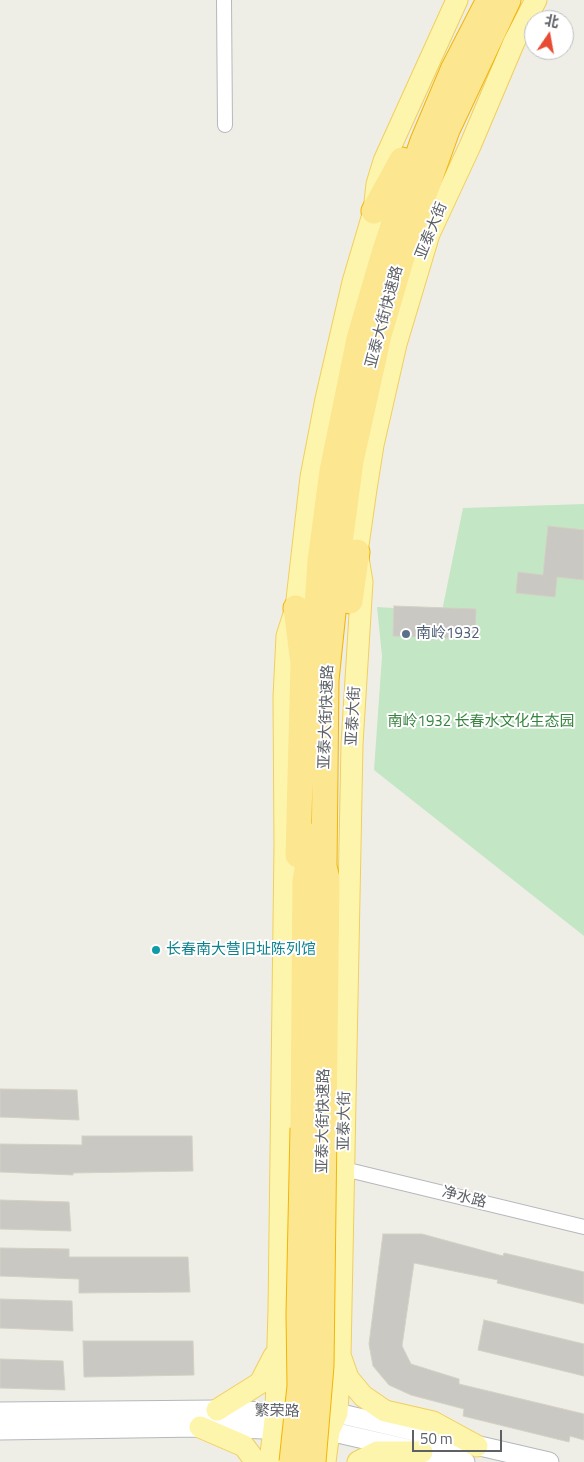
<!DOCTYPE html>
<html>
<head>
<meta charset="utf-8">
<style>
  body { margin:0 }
  #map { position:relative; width:584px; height:1462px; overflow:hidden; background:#efeee6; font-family:"Titillium Web","Noto Sans SC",sans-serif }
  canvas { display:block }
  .north { position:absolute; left:524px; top:10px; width:50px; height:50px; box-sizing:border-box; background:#fff; border:1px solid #bec0c2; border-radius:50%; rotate:12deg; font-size:14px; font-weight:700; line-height:20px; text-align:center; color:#5d6166 }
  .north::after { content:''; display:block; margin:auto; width:18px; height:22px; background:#e84b33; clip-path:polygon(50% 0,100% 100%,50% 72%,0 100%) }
  .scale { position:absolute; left:412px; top:1430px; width:90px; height:22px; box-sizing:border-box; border:2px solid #5d6166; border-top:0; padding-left:6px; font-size:15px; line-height:18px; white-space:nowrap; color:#5d6166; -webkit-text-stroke:4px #fff; paint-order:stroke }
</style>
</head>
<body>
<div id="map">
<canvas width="584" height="1462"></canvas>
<div class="north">北</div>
<div class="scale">50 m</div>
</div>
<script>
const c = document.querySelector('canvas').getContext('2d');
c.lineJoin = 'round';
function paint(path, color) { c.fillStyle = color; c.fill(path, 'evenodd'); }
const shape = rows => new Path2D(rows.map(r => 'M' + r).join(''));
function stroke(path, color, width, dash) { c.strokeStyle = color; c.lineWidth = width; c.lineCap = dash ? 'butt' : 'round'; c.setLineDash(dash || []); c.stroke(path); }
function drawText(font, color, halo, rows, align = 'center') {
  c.font = font + ' "Titillium Web","Noto Sans SC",sans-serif'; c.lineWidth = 4; c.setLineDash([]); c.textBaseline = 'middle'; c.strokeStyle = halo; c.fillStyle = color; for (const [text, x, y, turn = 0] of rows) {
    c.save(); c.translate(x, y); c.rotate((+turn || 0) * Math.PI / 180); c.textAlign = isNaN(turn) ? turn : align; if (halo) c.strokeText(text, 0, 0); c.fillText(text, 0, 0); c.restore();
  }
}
paint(shape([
  [584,504,584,936,374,770,382,656,377,607,442,611,463,508]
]), '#c3e7c4');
const building = shape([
  [548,526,584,530,584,580,557,577,555,597,516,593,518,572,543,575,548,526],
  [394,606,476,609,475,639,393,636,394,606],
  [0,1089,77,1090,79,1120,0,1117,0,1089],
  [82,1136,192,1136,193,1171,73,1173,73,1175,0,1172,0,1144,82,1145,82,1136],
  [0,1200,69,1202,71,1231,0,1229,0,1200],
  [383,1234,422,1234,503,1256,504,1253,584,1272,584,1304,497,1283,498,1280,414,1263,402,1346,411,1364,459,1379,459,1384,584,1414,584,1440,570,1436,569,1442,463,1416,464,1409,411,1395,389,1385,373,1366,369,1344,383,1234],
  [0,1248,69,1249,69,1257,188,1257,190,1292,79,1293,79,1279,0,1276,0,1248],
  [0,1299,72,1301,73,1331,0,1328,0,1299],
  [484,1320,584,1344,584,1376,478,1350,484,1320],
  [83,1341,193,1341,194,1375,84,1377,83,1341],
  [0,1359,63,1361,65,1390,0,1388,0,1359]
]);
paint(building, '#cac8c3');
stroke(building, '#d4d0c4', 1);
const street = shape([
  [224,0,225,125],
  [344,1169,584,1227]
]);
const secondary = shape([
  [0,1412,217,1410,291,1413],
  [323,1413,337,1413,549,1462],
  [0,1430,200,1427,329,1431,465,1462]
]);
const primary = shape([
  [341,1358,348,1378,363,1396,385,1411,433,1422,477,1446],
  [217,1410,260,1383,274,1356],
  [200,1427,244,1446,256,1462],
  [270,1462,276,1412,279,1310,285,846,284,697,287,636,296,608,311,477,326,399,353,282,374,211,377,184,384,161,457,0],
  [325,1462,329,1431,337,1413,340,1356,352,744,362,582,357,552,366,489,373,445,396,344,429,234,470,146,514,42,536,0],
  [358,1462,377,1452,422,1452]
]);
const highway = shape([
  [374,211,402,160],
  [350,601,357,552],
  [296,608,303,664,298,855],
  [314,651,320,561,332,471,359,339,385,250,423,141,453,70,489,0],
  [303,1128,305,881,308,864,309,836],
  [324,1129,327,879,324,866,326,680,341,535,351,461,379,335,404,250,447,130,508,0]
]);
stroke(street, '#b6b8bc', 16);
stroke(secondary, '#b4b8bd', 21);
stroke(primary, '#f0cf5e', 23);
stroke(highway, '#f3b403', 27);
stroke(street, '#fff', 14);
stroke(secondary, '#fff', 19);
stroke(primary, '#fef5ac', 21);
stroke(highway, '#fce690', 25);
const highwayBridge = shape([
  [292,1462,300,1386,299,1314,303,1128],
  [313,1462,321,1366,324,1129]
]);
stroke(highwayBridge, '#f3b403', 27, []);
stroke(highwayBridge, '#fce690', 25);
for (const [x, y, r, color] of [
  [406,634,5,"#5c6f8a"],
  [156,950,5,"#0f9aa8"]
]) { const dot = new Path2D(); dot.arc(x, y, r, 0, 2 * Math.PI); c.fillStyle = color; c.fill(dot); stroke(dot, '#fff', 2); }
drawText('15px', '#5d6166', '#fff', [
  ["亚泰大街",432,231,-68],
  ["亚泰大街快速路",385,317,-75],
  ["亚泰大街",354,716,-87],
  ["亚泰大街快速路",327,717,-88],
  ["亚泰大街快速路",324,1121,-89],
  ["亚泰大街",345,1121,-89],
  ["净水路",464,1198,14],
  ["繁荣路",277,1412,1]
]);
drawText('15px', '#4e5e75', '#fff', [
  ["南岭1932",416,634]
], 'left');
drawText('15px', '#36843e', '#fff', [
  ["南岭1932 长春水文化生态园",481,722]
]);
drawText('15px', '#0d838f', '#fff', [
  ["长春南大营旧址陈列馆",166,950]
], 'left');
</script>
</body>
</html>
